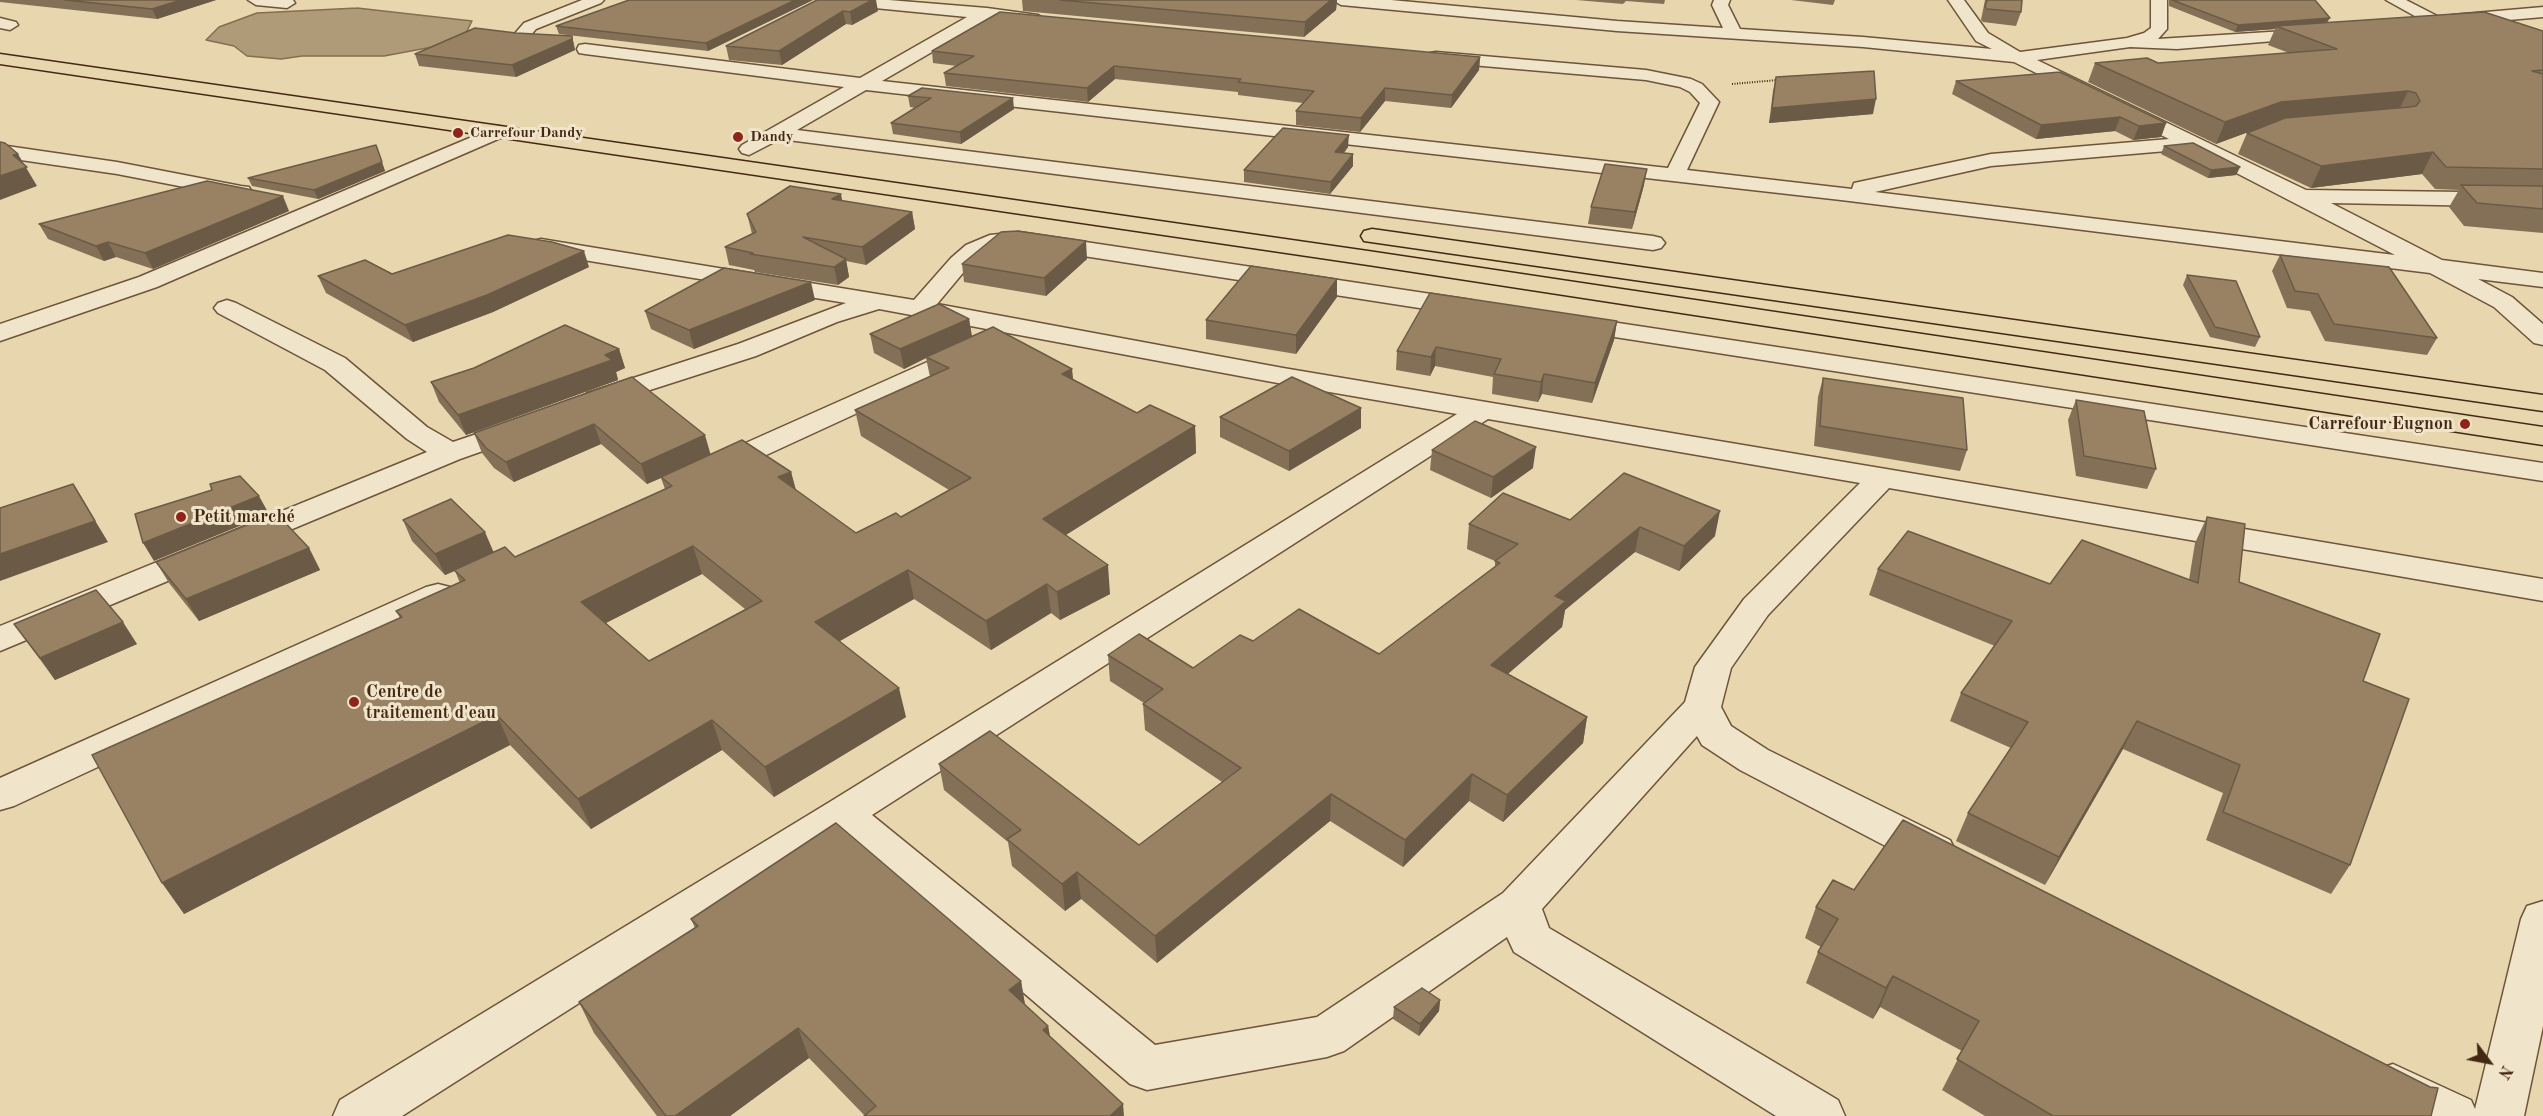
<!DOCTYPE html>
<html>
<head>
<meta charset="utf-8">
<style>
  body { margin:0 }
  #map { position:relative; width:2543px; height:1116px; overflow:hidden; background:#e8d6ae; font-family:"Old Standard TT",serif }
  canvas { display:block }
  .north { position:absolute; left:2459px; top:1032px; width:60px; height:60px; -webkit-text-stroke:4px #f0e4ca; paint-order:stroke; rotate:122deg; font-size:16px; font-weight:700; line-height:24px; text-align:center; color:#442813 }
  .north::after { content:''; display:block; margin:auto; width:21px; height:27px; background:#442813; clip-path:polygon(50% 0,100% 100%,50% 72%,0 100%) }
</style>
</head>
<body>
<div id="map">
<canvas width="2543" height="1116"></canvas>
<div class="north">N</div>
</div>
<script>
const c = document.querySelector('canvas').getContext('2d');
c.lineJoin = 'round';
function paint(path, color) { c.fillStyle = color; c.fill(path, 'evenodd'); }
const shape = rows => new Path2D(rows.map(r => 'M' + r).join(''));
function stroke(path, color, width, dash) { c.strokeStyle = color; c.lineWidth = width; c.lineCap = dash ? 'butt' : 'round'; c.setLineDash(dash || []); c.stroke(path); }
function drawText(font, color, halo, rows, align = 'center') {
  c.font = font + ' "Old Standard TT",serif'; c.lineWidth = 6; c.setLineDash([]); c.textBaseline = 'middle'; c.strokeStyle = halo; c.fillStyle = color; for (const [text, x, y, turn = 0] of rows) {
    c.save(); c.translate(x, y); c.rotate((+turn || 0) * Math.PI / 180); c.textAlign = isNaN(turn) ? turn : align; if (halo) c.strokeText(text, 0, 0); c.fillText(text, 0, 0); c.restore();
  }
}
const water = shape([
  [357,8,472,21,465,35,443,45,384,56,302,56,281,59,247,56,234,46,206,40,219,27,257,13,357,8]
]);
paint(water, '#b09b79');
stroke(water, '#856d50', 1.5);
const minor = shape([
  [248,0,293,0,295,3,287,8,256,5,248,0],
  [582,0,604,0,601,3,536,29,525,42,519,43,511,38,524,23,582,0],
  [836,0,889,0,987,8,1038,15,1046,20,1038,25,987,20,882,81,1668,168,1700,103,1690,92,1680,87,1646,80,1436,62,1430,61,1427,57,1430,53,1436,52,1646,70,1691,79,1702,84,1719,102,1687,170,1852,189,1854,183,1991,154,2169,139,2014,62,1863,47,1617,31,1341,5,1333,0,1391,0,1617,21,1723,28,1712,5,1714,0,1730,0,1728,5,1740,29,1863,37,1992,49,1976,41,1948,0,1964,0,1988,33,2020,52,2127,38,2144,33,2151,28,2151,0,2167,0,2167,29,2158,39,2317,29,2323,31,2325,34,2323,37,2177,49,2130,47,2037,60,2306,190,2543,193,2543,207,2331,203,2442,260,2543,273,2543,287,2478,279,2512,297,2543,324,2543,345,2534,343,2494,307,2430,273,1841,200,866,90,797,130,1653,236,1661,238,1665,243,1661,248,1653,250,780,139,749,155,742,153,739,149,742,145,844,87,585,54,579,53,577,49,579,45,585,44,860,78,967,17,844,5,836,0],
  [2190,149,2395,255,1875,192,1991,166,2190,149],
  [2386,0,2406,0,2443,19,2445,22,2437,27,2431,25,2386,0],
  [2543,7,2543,17,2452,25,2444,20,2452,15,2543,7],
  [0,18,16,22,18,25,10,30,0,28,0,18],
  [498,126,505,128,508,132,505,136,157,287,0,341,0,324,139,277,498,126],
  [0,145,117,162,241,186,249,187,252,192,249,197,241,198,117,174,0,157,0,145],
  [1019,232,1471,300,1480,303,1484,308,1480,313,1471,316,1019,246,995,248,982,255,967,268,937,304,1283,368,2543,579,2543,601,1889,488,1768,615,1731,668,1721,707,1731,726,1768,750,1950,840,1956,852,1950,864,1935,868,1920,864,1740,770,1702,745,1697,736,1542,909,1549,928,1838,1100,1845,1116,1776,1116,1514,952,1507,937,1344,1051,1327,1057,1147,1090,1130,1084,841,836,402,1116,333,1116,340,1100,828,803,1457,414,1283,384,879,309,837,322,756,356,597,407,587,405,583,399,587,393,738,344,846,303,541,253,533,251,529,246,533,241,541,239,914,300,951,258,966,245,990,235,1019,232],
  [1488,419,1860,483,1744,599,1695,667,1685,702,1503,893,1317,1017,1155,1045,872,815,1488,419],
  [227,300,236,303,345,358,427,427,453,442,521,419,531,422,535,428,531,434,460,459,0,651,0,626,427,452,407,439,325,370,218,313,214,308,218,303,227,300],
  [1572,316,2543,463,2543,481,1563,329,1559,324,1563,319,1572,316],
  [970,343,979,345,983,351,979,357,725,474,714,477,703,474,699,468,703,462,970,343],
  [438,584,450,587,455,595,450,603,14,806,0,810,0,778,426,587,438,584],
  [2543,901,2543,1026,2524,1116,2403,1116,2375,1102,2368,1086,2375,1070,2393,1064,2471,1100,2475,1109,2521,919,2527,906,2543,901]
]);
const major = shape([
  [0,54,1368,251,2543,427,2543,445,1368,265,0,64,0,54],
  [1372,229,2543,395,2543,411,1364,241,1361,236,1364,231,1372,229]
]);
stroke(minor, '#6d543a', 3);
stroke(major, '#442813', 3);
stroke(shape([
  [1732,84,1778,80]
]), '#442813', 2, [1, 1.5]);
paint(minor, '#f0e4ca');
paint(major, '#e8d6ae');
paint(shape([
  [0,0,216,0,157,19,0,2],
  [813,0,708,51,559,34,556,26],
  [817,0,878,11,852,25,846,24,782,65,729,60,726,46],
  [1022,0,1337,0,1336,10,1304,37,1023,11],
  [1576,0,1665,0,1664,4,1626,1,1623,4],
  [1791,0,1835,0,1833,5],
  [1985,0,2022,0,2021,12,2016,26,1983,22,1981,20],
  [2169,0,2315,0,2327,23,2543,31,2543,233,2464,226,2449,207,2459,190,2435,189,2422,174,2311,188,2238,154,2247,133,2273,123,2216,144,2088,82,2095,63,2158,63,2289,53,2268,45,2275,29,2235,32,2169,6],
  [516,33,572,36,575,50,516,77,419,66,415,54],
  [932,51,1480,57,1479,70,1451,108,1385,101,1360,132,1296,125,1296,111,1303,103,1238,95,1238,92,1115,79,1088,102,946,86,944,73,957,66,933,63],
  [1776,77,1873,114,1769,123,1773,91],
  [1956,81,2166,123,2161,137,2133,140,2115,131,2036,139,1952,94],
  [908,96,1014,109,961,144,893,134,891,123,916,108,910,107],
  [376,145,385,171,318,199,252,186,248,178],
  [2164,146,2240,167,2236,175,2208,178,2161,154],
  [1348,147,1344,153,1353,154,1353,166,1330,194,1244,182,1244,170],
  [1644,185,1632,229,1588,224,1591,207],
  [842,201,912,212,915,229,866,265,846,261,849,277,838,285,755,272,754,270,729,265,725,247,752,234,747,214],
  [289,211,153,269,116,257,104,261,48,239,39,224],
  [2280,255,2437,338,2427,355,2325,341,2310,311,2287,308,2272,271],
  [1087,259,1046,296,964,282,962,264],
  [589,267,493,312,413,342,326,293,318,276,392,274],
  [2187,275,2260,337,2255,347,2210,337,2183,285],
  [1337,279,1337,297,1296,354,1206,339,1206,320],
  [815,300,694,349,651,329,645,311],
  [969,319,972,336,1073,379,1137,413,1195,426,1196,453,1065,535,1110,594,1060,620,1051,613,991,650,914,599,840,641,906,717,774,797,722,750,591,829,510,745,184,914,400,618,396,611,460,583,455,571,445,575,412,541,403,520,494,552,515,557,665,489,661,478,647,484,601,444,514,482,494,468,482,453,474,433,622,380,710,454,791,472,796,490,856,533,901,517,949,490,861,436,855,410,930,377,926,358,904,369,874,353,870,334],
  [702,574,745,609,649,661,606,623],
  [1617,321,1614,340,1592,403,1542,394,1538,402,1492,394,1493,377,1435,366,1430,376,1396,370,1397,351],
  [619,349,625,368,616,372,618,380,466,435,439,402,431,382],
  [1823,378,1967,450,1960,471,1814,446,1818,397],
  [2076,400,2156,469,2147,489,2076,476,2068,420],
  [1361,408,1361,428,1289,471,1220,437,1220,417],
  [1432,450,1533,468,1491,498,1430,470],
  [2207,517,2239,582,2363,681,2350,865,2331,894,2206,840,2223,793,2123,749,2045,885,1956,841,1968,813,2011,748,1950,721,1961,693,1995,646,1869,595,1878,569,2050,584,2189,580,2195,543],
  [1570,520,1715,536,1679,571,1635,552,1565,610,1562,627,1508,674,1587,717,1583,743,1503,822,1469,801,1403,867,1330,821,1157,963,1081,899,1065,911,1012,866,1008,842,944,790,939,764,1139,845,1222,782,1145,730,1143,704,1144,703,1110,681,1108,655,1193,668,1253,641,1379,654,1495,566,1495,561,1467,549,1469,524],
  [309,548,320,570,199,621,169,583,156,562],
  [14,624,137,644,55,680],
  [1854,890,2431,1116,1985,1116,1942,1090,1962,1051,1880,1007,1873,1019,1806,983,1818,952,1821,947,1805,938,1816,907],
  [691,919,1021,981,1025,1005,1048,1026,1050,1036,865,1116,809,1058,730,1116,657,1116,594,1033,579,1002,695,928],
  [1440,1000,1439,1011,1419,1036,1393,1019,1394,1007]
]), '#847056');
paint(shape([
  [181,0,216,0,157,19,152,9],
  [795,0,813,0,708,51,706,43],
  [872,0,876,0,878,11,852,25,850,12],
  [1331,0,1337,0,1336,10,1304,37,1305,22],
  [843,11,846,24,782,65,779,51],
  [2330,18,2326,24,2276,26,2275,29,2235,32,2238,25],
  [572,36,575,50,516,77,512,65],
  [1480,57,1479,70,1451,108,1452,95],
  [1114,66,1115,79,1088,102,1087,88],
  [1385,88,1385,101,1360,132,1361,118],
  [2408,91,2398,112,2272,123,2216,144,2225,122,2281,102],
  [1013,98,1014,109,961,144,960,132],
  [1876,99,1873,114,1769,123,1772,108],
  [2120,117,2115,131,2036,139,2041,125],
  [2166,123,2161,137,2133,140,2139,126],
  [1349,135,1348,147,1335,163,1335,152],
  [376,145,385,171,318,199,314,190],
  [2433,152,2422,174,2311,188,2321,166],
  [18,154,37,186,0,200,0,176,13,155],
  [1353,154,1353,166,1330,194,1331,182],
  [2240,167,2236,175,2208,178,2211,170],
  [1647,169,1644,185,1632,229,1635,212],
  [841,194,844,210,832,199],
  [283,196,289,211,153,269,145,253],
  [912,212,915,229,866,265,862,247],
  [1086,241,1087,259,1046,296,1044,278],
  [108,242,116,257,104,261,96,246],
  [584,251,589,267,493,312,413,342,405,325],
  [846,259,849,277,838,285,834,267],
  [1337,279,1337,297,1296,354,1296,335],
  [811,282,815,300,694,349,689,330],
  [969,319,972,338,926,357,926,358,904,369,900,349],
  [1617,321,1614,340,1592,403,1595,383],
  [1436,347,1435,366,1430,376,1431,357],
  [619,349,625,368,616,372,618,380,466,435,458,415],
  [1072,369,1075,395,1062,374],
  [1544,374,1542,394,1538,402,1541,382],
  [1361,408,1361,428,1289,471,1289,451],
  [594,424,601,444,514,482,506,462],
  [1195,426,1196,453,1047,547,1043,519],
  [705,435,711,456,647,484,641,464],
  [1536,447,1533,468,1491,498,1493,477],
  [791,472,798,499,778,477],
  [73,484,108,542,0,581,0,554],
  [259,496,269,514,154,561,143,543],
  [1720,511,1715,536,1679,571,1684,546],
  [1640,527,1635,552,1565,610,1562,627,1488,691,1491,665,1555,596],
  [485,532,494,553,445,575,435,554],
  [693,546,702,574,592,630,581,602],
  [309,548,320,570,199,621,186,599],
  [1108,565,1110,594,1060,620,1057,592],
  [908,570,914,599,822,651,815,622],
  [1047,584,1051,613,991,650,986,621],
  [123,622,137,644,55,680,40,658],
  [899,688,906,717,774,797,765,767],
  [497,715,510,745,184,914,162,883],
  [1587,717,1583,743,1503,822,1507,795],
  [712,720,722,750,591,829,578,799],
  [2137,721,2123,749,2045,885,2059,857],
  [1472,774,1469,801,1403,867,1405,840],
  [1331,794,1330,821,1157,963,1155,936],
  [1077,872,1081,899,1065,911,1062,884],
  [1893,976,1880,1007,1873,1019,1886,988],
  [1021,981,1026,1011,1009,990],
  [1440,1000,1439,1011,1419,1036,1420,1024],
  [1048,1026,1053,1056,1043,1030],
  [798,1028,809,1058,730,1116,675,1116],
  [1123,1104,1124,1116,1110,1116]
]), '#6b5b46');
const building = shape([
  [65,0,181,0,152,9,65,0],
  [629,0,795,0,706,43,556,26,629,0],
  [817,0,872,0,850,12,843,11,779,51,726,46,817,0],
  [1060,0,1331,0,1305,22,1060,0],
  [1987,0,2022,0,2021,12,1987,9,1985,7,1987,0],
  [2172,0,2315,0,2330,18,2238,25,2172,0],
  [1000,12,1480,57,1452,95,1385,88,1361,118,1296,111,1314,91,1238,82,1241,79,1114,66,1087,88,944,73,974,56,932,51,1000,12],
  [2484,12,2543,31,2543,70,2532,71,2543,74,2543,169,2446,167,2433,152,2321,166,2247,133,2285,118,2409,107,2416,106,2420,101,2416,93,2408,91,2281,102,2225,122,2095,63,2147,58,2158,63,2337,49,2276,26,2484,12],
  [475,28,516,33,572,36,572,39,512,65,415,54,475,28],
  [1874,71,1876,99,1772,108,1776,77,1874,71],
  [2060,72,2166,123,2139,126,2120,117,2041,125,1956,81,2060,72],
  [922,88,1013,98,960,132,891,123,931,98,908,96,922,88],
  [1283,128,1349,135,1335,152,1353,154,1331,182,1244,170,1283,128],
  [0,142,5,143,18,154,13,155,27,167,0,176,0,142],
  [2193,143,2240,167,2211,170,2164,146,2193,143],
  [376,145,382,162,314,190,248,178,376,145],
  [1605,164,1647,169,1635,212,1591,207,1605,164],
  [207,181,283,196,145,253,108,242,96,246,39,224,207,181],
  [2461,185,2543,186,2543,209,2477,203,2461,185],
  [790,186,841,194,832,199,912,212,862,247,803,237,846,259,834,267,750,254,753,253,725,247,756,232,747,214,790,186],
  [1017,231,1086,241,1044,278,962,264,1001,232,1017,231],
  [508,235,552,242,584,251,487,295,405,325,318,276,365,260,392,274,508,235],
  [2280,255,2389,267,2437,338,2334,324,2318,294,2295,291,2280,255],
  [1251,266,1337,279,1296,335,1206,320,1251,266],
  [724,268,811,282,689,330,645,311,724,268],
  [2187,275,2236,281,2260,337,2215,327,2187,275],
  [1430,293,1617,321,1595,383,1544,374,1541,382,1494,374,1501,359,1436,347,1431,357,1397,351,1430,293],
  [939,304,969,319,900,349,870,334,939,304],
  [565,325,619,349,605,355,612,360,458,415,431,382,474,368,565,325],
  [993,327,1072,369,1062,374,1137,413,1150,405,1195,426,1043,519,1108,565,1057,592,1047,584,986,621,908,570,815,622,899,688,765,767,712,720,578,799,497,715,162,883,92,755,402,617,396,611,465,580,454,570,505,547,515,557,672,486,661,477,742,440,791,472,778,477,856,533,896,513,901,517,971,478,855,410,949,368,926,357,993,327],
  [693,546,762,601,649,661,581,602,693,546],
  [632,377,705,435,641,464,594,424,506,462,486,448,474,433,632,377],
  [1292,377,1361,408,1289,451,1220,417,1292,377],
  [1823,378,1963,398,1967,450,1820,426,1823,378],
  [2076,400,2144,411,2156,469,2084,456,2076,400],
  [1475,421,1536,447,1493,477,1432,450,1475,421],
  [1624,473,1720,511,1684,546,1640,527,1555,596,1566,601,1491,665,1587,717,1507,795,1472,774,1405,840,1331,794,1155,936,1077,872,1062,884,1007,839,1021,830,939,764,990,731,1139,845,1241,768,1143,704,1163,689,1108,655,1139,634,1193,668,1240,635,1253,641,1299,609,1379,654,1500,563,1495,561,1518,544,1469,524,1503,493,1570,520,1624,473],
  [240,476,259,496,143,543,135,514,212,490,210,484,240,476],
  [73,484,95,521,0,554,0,508,73,484],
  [451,499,485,532,435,554,403,520,451,499],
  [276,513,309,548,186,599,156,562,276,513],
  [2207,517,2245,524,2239,582,2380,634,2363,681,2409,699,2350,865,2223,812,2240,765,2137,721,2059,857,1968,813,2028,722,1961,693,2012,621,1878,569,1908,531,2050,584,2082,540,2198,583,2207,517],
  [96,590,123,622,40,658,14,624,96,590],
  [1903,820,2430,1087,2438,1088,2431,1116,2053,1116,1957,1059,1979,1021,1893,976,1886,988,1818,952,1838,919,1816,907,1833,880,1854,890,1903,820],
  [836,823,1021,981,1009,990,1048,1026,1043,1030,1123,1104,1110,1116,864,1116,876,1106,798,1028,675,1116,666,1116,579,1002,698,926,691,919,836,823],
  [1422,988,1440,1000,1420,1024,1394,1007,1422,988]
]);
paint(building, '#998264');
stroke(building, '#6b5b46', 1.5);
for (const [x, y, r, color] of [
  [458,133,6,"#8f2418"],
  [738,137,6,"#8f2418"],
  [2465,424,6,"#8f2418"],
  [181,517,6,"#8f2418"],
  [354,702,6,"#8f2418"]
]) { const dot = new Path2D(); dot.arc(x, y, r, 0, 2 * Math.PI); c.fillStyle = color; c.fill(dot); stroke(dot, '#f0e4ca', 2); }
drawText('bold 15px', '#442813', '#f0e4ca', [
  ["Carrefour Dandy",470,133],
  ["Dandy",750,137]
], 'left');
drawText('bold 18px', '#442813', '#f0e4ca', [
  ["Carrefour Eugnon",2453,424,"right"],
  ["Petit marché",193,517],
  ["Centre de",366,692],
  ["traitement d'eau",366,713]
], 'left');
</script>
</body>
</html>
